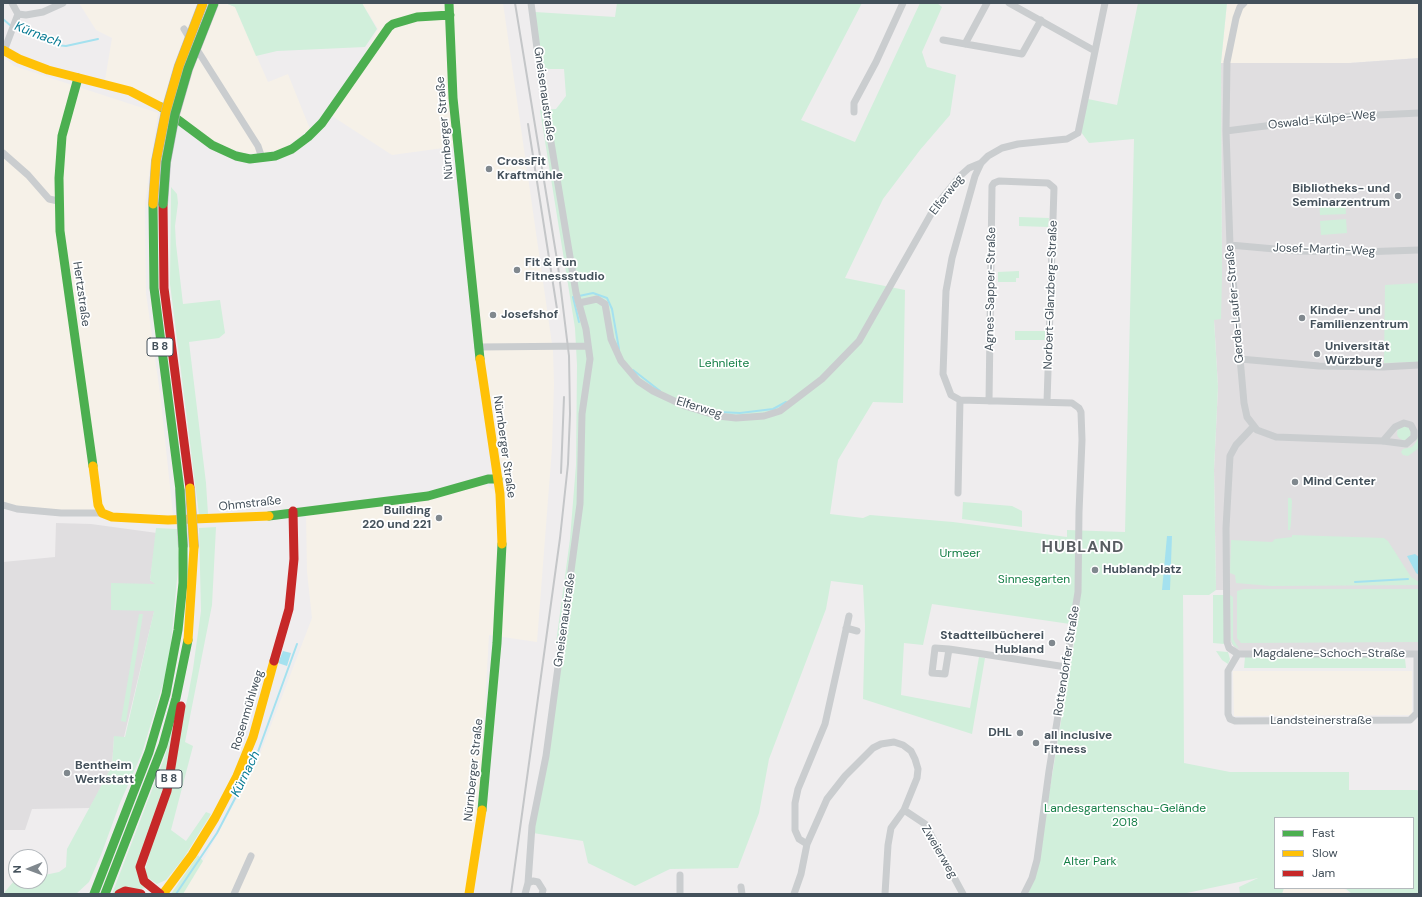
<!DOCTYPE html>
<html>
<head>
<meta charset="utf-8">
<style>
  body { margin:0 }
  #map { position:relative; width:1422px; height:897px; overflow:hidden; background:#efedee; font-family:"DM Sans",sans-serif }
  canvas { display:block }
  .frame { position:absolute; inset:0; border:4px solid #44515b; pointer-events:none }
  .legend { position:absolute; left:1274px; top:817px; width:140px; height:72px; box-sizing:border-box; background:#fff; border:1px solid #b4b9bd; margin:0; padding:5px 7px; list-style:none; font-size:12px; color:#44515b }
  .legend li { display:flex; align-items:center; gap:8px; height:20px }
  .legend b { width:20px; border:1px solid #b4b9bd }
  .north { position:absolute; left:8px; top:849px; width:40px; height:40px; box-sizing:border-box; background:#fff; border:1px solid #b4b9bd; border-radius:50%; rotate:269deg; font-size:11px; font-weight:700; line-height:16px; text-align:center; color:#44515b }
  .north::after { content:''; display:block; margin:auto; width:14px; height:18px; background:#80888e; clip-path:polygon(50% 0,100% 100%,50% 72%,0 100%) }
</style>
</head>
<body>
<div id="map">
<canvas width="1422" height="897"></canvas>
<div class="frame"></div>
<ul class="legend">
<li><b style="height:5px;background:#4caf50"></b>Fast</li>
<li><b style="height:5px;background:#ffc107"></b>Slow</li>
<li><b style="height:5px;background:#c62828"></b>Jam</li>
</ul>
<div class="north">N</div>
</div>
<script>
const c = document.querySelector('canvas').getContext('2d');
c.lineJoin = 'round';
function paint(path, color) { c.fillStyle = color; c.fill(path, 'evenodd'); }
const shape = rows => new Path2D(rows.map(r => 'M' + r).join(''));
function stroke(path, color, width, dash) { c.strokeStyle = color; c.lineWidth = width; c.lineCap = dash ? 'butt' : 'round'; c.setLineDash(dash || []); c.stroke(path); }
function drawText(font, color, halo, rows, align = 'center') {
  c.font = font + ' "DM Sans",sans-serif'; c.lineWidth = 3.5; c.setLineDash([]); c.textBaseline = 'middle'; c.strokeStyle = halo; c.fillStyle = color; for (const [text, x, y, turn = 0] of rows) {
    c.save(); c.translate(x, y); c.rotate((+turn || 0) * Math.PI / 180); c.textAlign = isNaN(turn) ? turn : align; if (halo) c.strokeText(text, 0, 0); c.fillText(text, 0, 0); c.restore();
  }
}
paint(shape([
  [79,3,225,3,235,7,268,82,288,74,310,129,285,148,274,151,247,154,226,147,209,138,105,80,112,38,96,30],
  [360,3,503,3,553,351,554,384,552,448,537,642,489,635,477,849,470,894,183,894,203,861,257,762,312,618,307,572,306,512,481,485,486,485,494,490,495,460,458,146,392,155,332,116,378,29,369,14],
  [1227,3,1419,3,1419,58,1349,63,1221,63],
  [3,56,14,66,158,113,145,203,146,293,161,401,173,515,67,512,17,507,3,501],
  [1233,671,1412,671,1412,715,1234,716],
  [1284,888,1343,888,1350,894,1282,894]
]), '#f6f1e8');
paint(shape([
  [1419,58,1419,651,1237,651,1230,641,1229,590,1216,590,1214,470,1218,387,1214,320,1222,276,1221,63,1349,63],
  [56,523,91,524,157,533,150,580,155,583,154,612,124,737,114,737,112,766,90,808,32,809,25,830,3,830,3,562,55,557]
]), '#e0dee0');
paint(shape([
  [225,3,362,3,377,29,365,47,277,51,256,56,235,7],
  [617,3,862,3,801,120,855,142,920,3,937,3,942,7,922,52,927,67,956,75,950,115,920,150,883,199,845,278,905,290,903,403,873,402,838,460,830,514,863,518,870,515,953,522,1067,537,1067,530,1125,532,1134,139,1089,143,1081,132,1088,99,1117,105,1138,3,1227,3,1221,63,1222,276,1221,319,1214,320,1218,387,1214,470,1216,590,1209,595,1183,595,1184,763,1230,772,1349,772,1349,790,1417,790,1419,791,1419,894,1352,894,1345,888,1413,888,1413,818,1275,818,1275,888,1284,888,1282,894,1240,894,1239,887,1258,878,1182,894,1028,894,1036,872,1077,625,932,604,923,645,904,643,901,695,970,708,979,657,985,658,972,734,863,699,865,626,863,585,831,581,826,609,769,759,759,813,738,868,670,869,635,886,588,863,583,841,533,833,563,643,556,643,570,539,576,465,577,365,575,328,540,110,556,109,566,96,564,69,542,69,535,12,615,17],
  [171,187,177,194,178,203,175,226,176,244,183,304,220,300,225,333,219,338,189,342,206,483,208,514,199,515,170,284],
  [1345,199,1346,214,1320,215,1319,200],
  [1019,217,1049,218,1048,227,1019,226],
  [1346,219,1347,233,1321,235,1320,221],
  [1019,271,1019,278,1016,278,1016,282,998,282,998,272],
  [1419,283,1419,362,1384,363,1385,285],
  [1015,331,1045,331,1045,340,1015,340],
  '1397 433a7 7 0 1 1 14 0a7 7 0 1 1-14 0Z',
  [1419,430,1419,448,1408,456,1403,455,1401,452,1403,449,1412,447,1417,441],
  [1288,498,1291,498,1292,501,1291,523,1290,530,1288,530],
  [963,502,1012,506,1022,511,1022,527,962,519],
  [216,527,212,605,185,742,193,746,171,830,186,841,206,812,211,814,183,859,166,880,157,884,144,875,188,696,193,669,201,611,199,528],
  [156,528,177,529,179,558,169,664,142,753,120,803,101,855,89,882,76,894,3,894,14,881,15,876,16,881,40,881,40,876,59,872,66,867,67,849,112,766,114,736,125,737,154,611,111,610,111,583,155,584,150,580],
  [1292,535,1384,538,1388,541,1411,577,1419,582,1419,585,1271,586,1236,583,1235,575,1230,573,1231,540,1272,542,1275,539,1292,537],
  [1244,589,1419,589,1419,642,1241,643,1237,638,1237,591],
  [1213,595,1224,595,1224,644,1213,643],
  [1230,595,1233,597,1233,639,1239,649,1233,645,1231,640],
  [139,614,143,614,126,722,121,721],
  [1216,651,1228,652,1230,659,1228,664,1222,660],
  [1245,657,1385,657,1385,659,1405,659,1406,668,1244,668],
  [179,704,167,775,145,844,146,888,112,894,165,756],
  [198,855,203,861,183,894,171,894]
]), '#d1efdb');
paint(shape([
  [1167,536,1172,536,1170,590,1162,590],
  [1415,554,1419,557,1419,575,1416,573,1407,556],
  [283,651,291,653,287,666,278,663]
]), '#a4e1ef');
stroke(shape([
  [3,19,11,26],
  [15,29,55,45,66,46,98,39],
  [579,296,593,293,607,298,612,309,619,349],
  [575,297,573,297,579,322],
  [633,370,660,391],
  [697,406,719,412,740,413,773,409,786,402],
  [1355,582,1408,579],
  [176,894,217,833,255,760,297,644]
]), '#a4e1ef', 2);
stroke(shape([
  [1009,3,1095,51],
  [1244,3,1240,7,1236,18,1227,62,1226,131,1230,245,1244,403,1247,417,1257,430,1276,437,1383,441,1406,444,1414,437,1414,431,1411,425,1404,423,1395,427,1383,441],
  [18,14,26,15,43,12,63,3],
  [184,29,190,39],
  [943,40,1022,54,1041,20],
  [965,44,987,3],
  [196,48,258,146,262,158],
  [4,51,18,14,12,3],
  [854,112,854,103,876,62,903,3],
  [1226,131,1336,117,1419,113],
  [3,153,28,175,49,199,58,201],
  [1230,245,1297,251,1361,252,1419,250],
  [579,303,597,299,605,304,611,339,621,361,638,381,653,391,685,406,718,416,736,418,764,416,780,411,822,379,859,341,935,207,960,176,969,168,981,163],
  [478,347,588,346],
  [1240,359,1319,366,1383,367,1419,365],
  [989,401,992,186,994,183,999,181,1048,183,1054,188,1047,402],
  [1253,427,1236,445,1230,456,1226,528,1227,642,1229,648,1238,654,1419,654],
  [958,493,960,400],
  [3,505,17,509,61,513,102,513],
  [846,628,857,631],
  [949,649,945,674,932,673,935,648,949,649,983,654,1066,667],
  [1238,654,1228,671,1228,714,1230,719,1235,721,1410,720,1417,713,1417,654],
  [904,810,925,824,963,894],
  [807,844,799,839,795,830,795,803,798,789,825,724,849,616],
  [528,883,533,881,538,882,543,890,542,894],
  [741,887,742,894],
  [234,894,251,856],
  [525,894,528,883,532,826,546,756,580,504,582,414,590,359,586,329,576,293,543,94,531,3],
  [680,894,680,875],
  [794,894,801,874,807,844,827,799,845,776,873,748,881,744,894,742,903,745,911,751,915,759,918,769,917,778,904,810,891,828,888,845,885,894],
  [1024,894,1032,878,1037,860,1049,771,1078,592,1079,512,1082,440,1081,412,1079,408,1072,403,960,400,951,395,943,374,946,291,952,258,975,176,981,163,988,156,1002,148,1018,144,1067,139,1078,133,1105,3]
]), '#cacdcf', 7);
stroke(shape([
  [449,3,453,98,480,359],
  [78,78,62,136,59,178,60,231,93,466],
  [161,107,212,145,236,156,250,159,275,156,292,149,308,137,322,123,389,27,393,24,417,17,450,15],
  [153,204,154,288,180,490],
  [269,516,428,496,488,479,498,479],
  [482,810,497,643,502,544],
  [94,894,149,752,166,694,178,630,183,583,183,546],
  [105,894,163,745,176,698,188,640]
]), '#4caf50', 9);
stroke(shape([
  [3,50,19,59,48,70,130,91,161,107],
  [480,359,500,494,502,544],
  [93,466,98,505,102,513,112,517,168,520,269,516],
  [188,640,194,547],
  [163,894,192,855,215,818,237,776,253,737,274,661],
  [469,894,482,810]
]), '#ffc107', 9);
stroke(shape([
  [163,204,164,288,190,488],
  [274,661,289,609,294,559,293,511],
  [119,894,125,891,141,894],
  [160,894,144,881,140,867,167,791,181,706]
]), '#c62828', 9);
stroke(shape([
  [528,124,557,309],
  [561,473,564,397],
  [511,894,560,538,568,464,570,414,569,356,558,266,515,3]
]), '#c4c6c8', 2);
const fastBridge = shape([
  [163,204,166,162,175,114,188,69,214,3],
  [180,490,183,546]
]);
const slowBridge = shape([
  [153,204,156,161,166,111,179,66,203,3],
  [190,488,194,547]
]);
stroke(fastBridge, '#b2b8be', 10, []);
stroke(slowBridge, '#b2b8be', 10, []);
stroke(fastBridge, '#4caf50', 9);
stroke(slowBridge, '#ffc107', 9);
for (const [x, y, r, color] of [
  [489,169,4,"#80888e"],
  [1398,196,4,"#80888e"],
  [517,270,4,"#80888e"],
  [493,315,4,"#80888e"],
  [1302,318,4,"#80888e"],
  [1317,354,4,"#80888e"],
  [1295,482,4,"#80888e"],
  [439,518,4,"#80888e"],
  [1095,570,4,"#80888e"],
  [1052,643,4,"#80888e"],
  [1020,733,4,"#80888e"],
  [1036,743,4,"#80888e"],
  [67,773,4,"#80888e"]
]) { const dot = new Path2D(); dot.arc(x, y, r, 0, 2 * Math.PI); c.fillStyle = color; c.fill(dot); stroke(dot, '#fff', 1.5); }
for (const [x, y, w] of [
  [160,347,26],
  [169,779,26]
]) { const box = new Path2D(); box.roundRect(x - w / 2, y - 9, w, 18, 3); c.fillStyle = '#fff'; c.fill(box); stroke(box, '#44515b', 1); }
drawText('bold 11px', '#44515b', null, [
  ["B 8",160,347],
  ["B 8",169,779]
]);
drawText('12px', '#44515b', '#fff', [
  ["Gneisenaustraße",544,94,82],
  ["Oswald-Külpe-Weg",1322,120,-6],
  ["Nürnberger Straße",445,128,-95],
  ["Elferweg",947,195,-52],
  ["Josef-Martin-Weg",1324,250,2],
  ["Agnes-Sapper-Straße",991,289,-89],
  ["Hertzstraße",81,294,82],
  ["Norbert-Glanzberg-Straße",1051,295,-88],
  ["Gerda-Laufer-Straße",1235,304,-95],
  ["Elferweg",699,408,17],
  ["Nürnberger Straße",504,447,82],
  ["Ohmstraße",250,504,-6],
  ["Gneisenaustraße",565,620,-82],
  ["Magdalene-Schoch-Straße",1329,654],
  ["Rottendorfer Straße",1067,661,-81],
  ["Rosenmühlweg",248,710,-73],
  ["Landsteinerstraße",1321,721],
  ["Nürnberger Straße",474,770,-84],
  ["Zweierweg",939,852,60]
]);
drawText('bold 12px', '#44515b', '#fff', [
  ["CrossFit",497,162],
  ["Kraftmühle",497,176],
  ["Bibliotheks- und",1390,189,"right"],
  ["Seminarzentrum",1390,203,"right"],
  ["Fit & Fun",525,263],
  ["Fitnessstudio",525,277],
  ["Kinder- und",1310,311],
  ["Familienzentrum",1310,325],
  ["Josefshof",501,315],
  ["Universität",1325,347],
  ["Würzburg",1325,361],
  ["Mind Center",1303,482],
  ["Building",431,511,"right"],
  ["220 und 221",431,525,"right"],
  ["Hublandplatz",1103,570],
  ["Stadtteilbücherei",1044,636,"right"],
  ["Hubland",1044,650,"right"],
  ["DHL",1012,733,"right"],
  ["all inclusive",1044,736],
  ["Fitness",1044,750],
  ["Bentheim",75,766],
  ["Werkstatt",75,780]
], 'left');
drawText('12px', '#137e45', '#fff', [
  ["Lehnleite",724,364],
  ["Urmeer",960,554],
  ["Sinnesgarten",1034,580],
  ["Landesgartenschau-Gelände",1125,809],
  ["2018",1125,823],
  ["Alter Park",1090,862]
]);
drawText('italic 13px', '#087b94', '#fff', [
  ["Kürnach",38,35,21],
  ["Kürnach",246,774,-64]
]);
c.letterSpacing = '1px';
drawText('bold 16px', '#595d62', '#fff', [
  ["HUBLAND",1083,548]
]);
c.letterSpacing = '0px';
</script>
</body>
</html>
